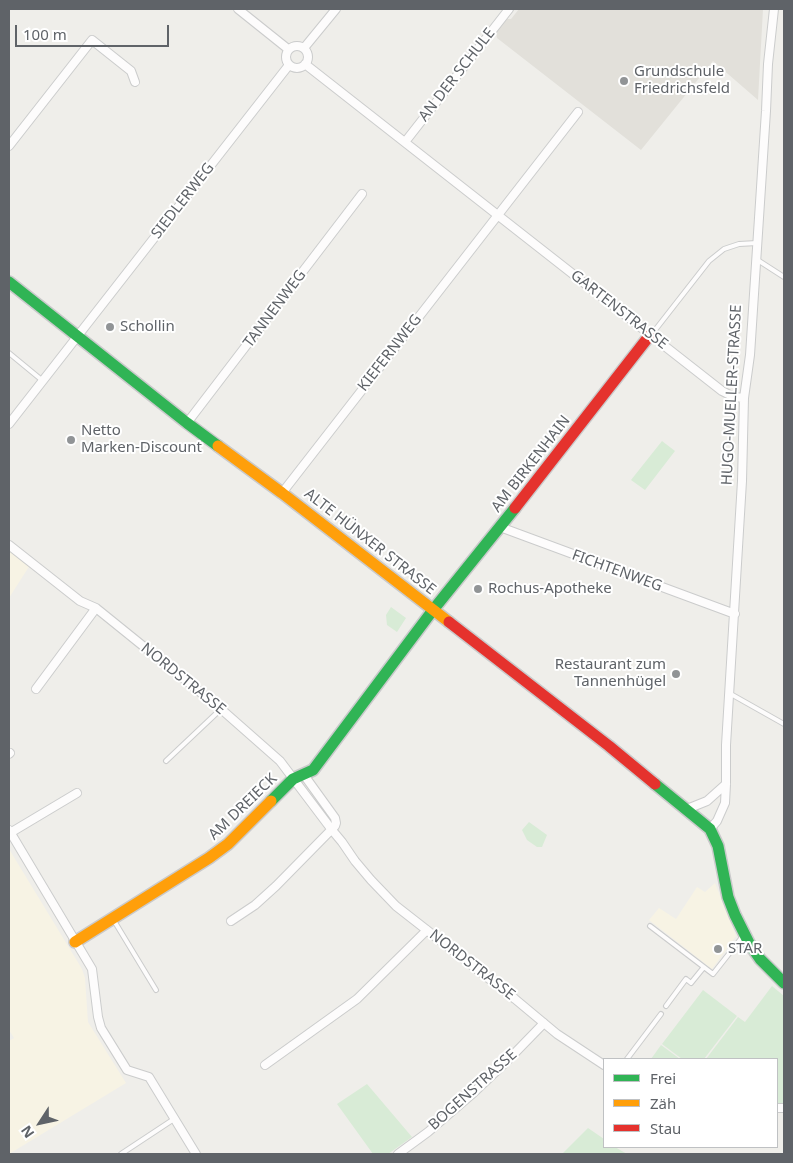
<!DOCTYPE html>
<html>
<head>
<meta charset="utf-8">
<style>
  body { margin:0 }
  #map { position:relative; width:793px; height:1163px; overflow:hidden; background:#efeeea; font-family:"Noto Sans",sans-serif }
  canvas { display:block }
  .frame { position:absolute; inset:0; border:10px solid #5f6368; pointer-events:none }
  .legend { position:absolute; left:603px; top:1058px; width:175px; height:90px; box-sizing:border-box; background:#fff; border:1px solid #bfc1c3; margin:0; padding:6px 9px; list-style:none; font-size:15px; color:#5f6368 }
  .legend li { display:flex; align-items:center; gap:10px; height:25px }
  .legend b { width:25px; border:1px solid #bfc1c3 }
  .north { position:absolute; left:15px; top:1098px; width:50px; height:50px; -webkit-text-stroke:4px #fff; paint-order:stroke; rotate:235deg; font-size:14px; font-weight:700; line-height:20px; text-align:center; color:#5f6368 }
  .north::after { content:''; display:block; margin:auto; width:18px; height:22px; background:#5f6368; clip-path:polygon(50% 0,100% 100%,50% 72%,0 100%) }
  .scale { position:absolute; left:15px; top:25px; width:154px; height:22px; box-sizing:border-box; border:2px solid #5f6368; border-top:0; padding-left:6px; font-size:15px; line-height:18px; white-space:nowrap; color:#5f6368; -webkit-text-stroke:4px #fff; paint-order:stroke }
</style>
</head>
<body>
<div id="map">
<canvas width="793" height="1163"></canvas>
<div class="frame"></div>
<ul class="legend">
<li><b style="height:6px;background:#30b455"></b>Frei</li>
<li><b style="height:6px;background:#ff9f0a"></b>Zäh</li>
<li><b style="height:6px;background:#e5322d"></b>Stau</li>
</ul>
<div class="north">N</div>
<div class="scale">100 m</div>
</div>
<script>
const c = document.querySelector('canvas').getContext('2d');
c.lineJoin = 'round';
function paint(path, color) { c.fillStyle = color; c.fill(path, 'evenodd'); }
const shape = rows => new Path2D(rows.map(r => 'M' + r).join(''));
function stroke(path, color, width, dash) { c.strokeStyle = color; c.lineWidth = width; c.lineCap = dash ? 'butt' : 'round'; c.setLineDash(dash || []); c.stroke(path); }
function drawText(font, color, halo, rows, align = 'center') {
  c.font = font + ' "Noto Sans",sans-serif'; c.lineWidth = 4; c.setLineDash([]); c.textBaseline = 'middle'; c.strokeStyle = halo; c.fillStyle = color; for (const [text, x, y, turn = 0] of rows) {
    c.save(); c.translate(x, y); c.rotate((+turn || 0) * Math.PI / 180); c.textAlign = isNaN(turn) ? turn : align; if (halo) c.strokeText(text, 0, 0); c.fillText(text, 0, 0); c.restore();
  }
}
paint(shape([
  [9,548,30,565,9,598],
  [9,849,82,969,85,978,88,1022,126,1083,9,1154,9,1041,14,1038,9,1030],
  [715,883,736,936,712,969,649,920,659,908,676,919,697,887,705,892]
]), '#f7f3e4');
paint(shape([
  [519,9,763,9,758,100,713,61,641,150,497,38,496,31,507,19,511,19]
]), '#e2e0da');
paint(shape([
  [662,441,675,451,645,490,631,480],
  [391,607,406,618,397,632,387,625,386,615],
  [529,822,547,835,542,847,537,847,527,840,522,830],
  [772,986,784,996,784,1103,777,1103,777,1059,706,1059,738,1017,745,1022],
  [703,990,737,1016,704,1059,682,1059,662,1044],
  [661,1045,680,1059,651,1059],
  [367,1084,412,1137,388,1154,373,1154,337,1104],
  [588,1128,604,1139,604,1147,615,1147,627,1154,562,1154]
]), '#d8ebd6');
const lane = shape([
  [756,259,784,277],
  [652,334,709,261,724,249,739,244,757,243],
  [9,353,43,381],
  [729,693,784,724],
  [166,761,221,709],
  [113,919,156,990],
  [650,926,713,974,743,936],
  [666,1006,686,979,691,983,704,967],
  [627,1059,661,1014],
  [121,1154,174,1119]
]);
const street = shape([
  [238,9,288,49],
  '286 57a11 11 0 1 1 22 0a11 11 0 1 1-22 0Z',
  [304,48,336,9],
  [305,64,722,391,734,397,744,398],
  [405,142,509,9],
  [9,146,92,40,131,71,135,82],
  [187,423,362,194],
  [9,424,289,65],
  [282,493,578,112],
  [500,527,735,614],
  [9,545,80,601,96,608,221,709,280,761,332,830,342,842,355,861,371,880,396,906,515,999,557,1034,604,1065],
  [36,689,96,608],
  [9,754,10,753],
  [687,809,707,801,726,784],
  [710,829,717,821,725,803,726,784,726,745,742,481,744,398,750,355,766,111,768,64,774,9],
  [9,830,92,969,98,1017,101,1028,127,1070,149,1077,196,1154],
  [10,833,77,793],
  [231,921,255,905,276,886,335,826,336,823,335,818,304,775],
  [265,1065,357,999,427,930],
  [777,1108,784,1108],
  [398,1154,428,1132,471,1095,509,1059,544,1023]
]);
const fast = shape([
  [9,282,187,423,218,446],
  [655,784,710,829,718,846,728,897,735,915,749,943,760,959,784,983],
  [271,801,293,779,313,770,433,610,515,508]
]);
const slow = shape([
  [218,446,282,493,449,622],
  [75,942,209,858,228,844,271,801]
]);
const jam = shape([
  [515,508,650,335],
  [449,622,609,746,655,784]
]);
stroke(lane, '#cbcccc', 6);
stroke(street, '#cbcccc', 10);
stroke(fast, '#cacacb', 14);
stroke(slow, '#cacacb', 14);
stroke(jam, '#cacacb', 14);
stroke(lane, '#fdfcfc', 4);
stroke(street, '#fdfcfc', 8);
stroke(fast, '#30b455', 11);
stroke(slow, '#ff9f0a', 11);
stroke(jam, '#e5322d', 11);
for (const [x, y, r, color] of [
  [624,81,5,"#919496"],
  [110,327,5,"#919496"],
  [71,440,5,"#919496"],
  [478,589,5,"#919496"],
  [676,674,5,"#919496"],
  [718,949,5,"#919496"]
]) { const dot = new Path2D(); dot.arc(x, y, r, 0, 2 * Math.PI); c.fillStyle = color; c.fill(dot); stroke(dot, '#fff', 2); }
drawText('15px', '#5f6368', '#fff', [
  ["Grundschule",634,72],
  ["Friedrichsfeld",634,89],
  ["Schollin",120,327],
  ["Netto",81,431],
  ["Marken-Discount",81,448],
  ["Rochus-Apotheke",488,589],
  ["Restaurant zum",666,665,"right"],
  ["Tannenhügel",666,682,"right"],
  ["STAR",728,949]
], 'left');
drawText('15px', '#5f6368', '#fff', [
  ["AN DER SCHULE",457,75,-52],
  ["SIEDLERWEG",183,201,-52],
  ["TANNENWEG",275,309,-53],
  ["GARTENSTRASSE",619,310,38],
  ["KIEFERNWEG",390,353,-52],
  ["HUGO-MUELLER-STRASSE",732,395,-87],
  ["AM BIRKENHAIN",531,464,-52],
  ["ALTE HÜNXER STRASSE",370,542,38],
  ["FICHTENWEG",617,571,20],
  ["NORDSTRASSE",183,679,39],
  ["AM DREIECK",243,807,-44],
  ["NORDSTRASSE",472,965,38],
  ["BOGENSTRASSE",473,1090,-42]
]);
</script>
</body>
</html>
